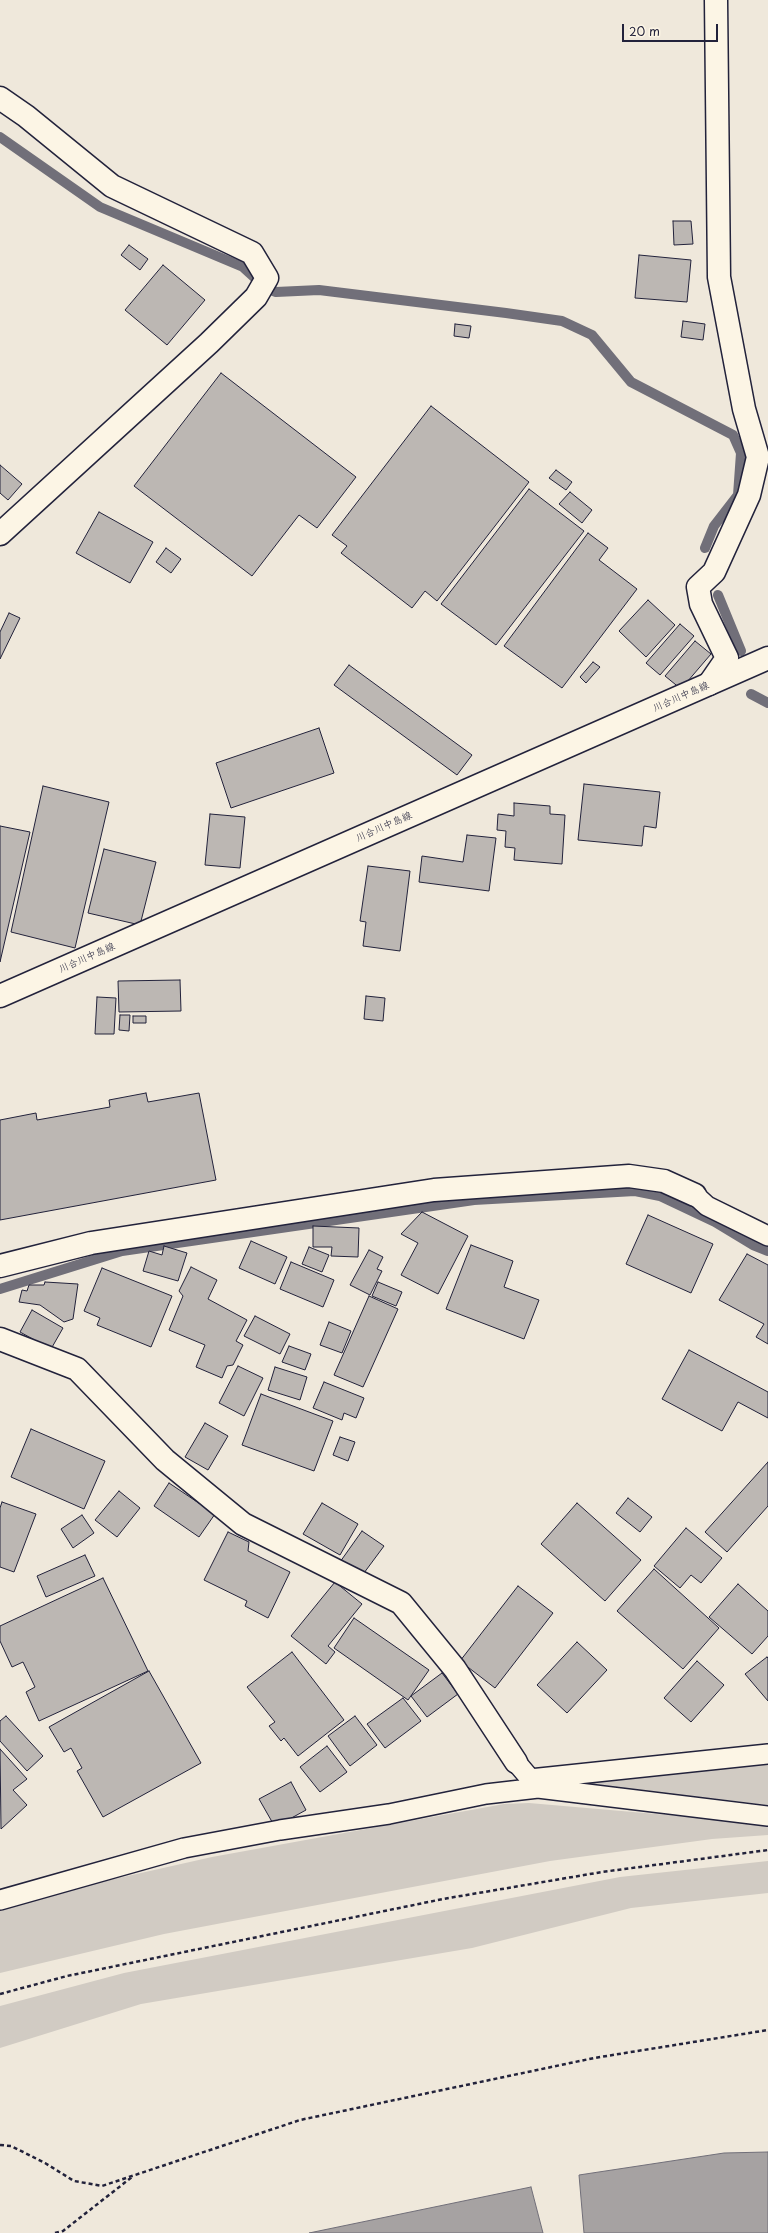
<!DOCTYPE html>
<html>
<head>
<meta charset="utf-8">
<style>
  body { margin:0 }
  #map { position:relative; width:768px; height:2233px; overflow:hidden; background:#efe8db; font-family:"Playpen Sans",sans-serif }
  canvas { display:block }
  .scale { position:absolute; left:622px; top:24px; width:96px; height:18px; box-sizing:border-box; border:2px solid #22223b; border-top:0; padding-left:5px; font-size:12px; line-height:14px; white-space:nowrap; color:#22223b; -webkit-text-stroke:3px #fcf5e5; paint-order:stroke }
</style>
</head>
<body>
<div id="map">
<canvas width="768" height="2233"></canvas>
<div class="scale">20 m</div>
</div>
<script>
const c = document.querySelector('canvas').getContext('2d');
c.lineJoin = 'round';
function paint(path, color) { c.fillStyle = color; c.fill(path, 'evenodd'); }
const shape = rows => new Path2D(rows.map(r => 'M' + r).join(''));
function stroke(path, color, width, dash) { c.strokeStyle = color; c.lineWidth = width; c.lineCap = dash ? 'butt' : 'round'; c.setLineDash(dash || []); c.stroke(path); }
function drawText(font, color, halo, rows, align = 'center') {
  c.font = font + ' "Playpen Sans","Klee One",sans-serif'; c.lineWidth = 4; c.setLineDash([]); c.textBaseline = 'middle'; c.strokeStyle = halo; c.fillStyle = color; for (const [text, x, y, turn = 0] of rows) {
    c.save(); c.translate(x, y); c.rotate((+turn || 0) * Math.PI / 180); c.textAlign = isNaN(turn) ? turn : align; if (halo) c.strokeText(text, 0, 0); c.fillText(text, 0, 0); c.restore();
  }
}
paint(shape([
  [768,1758,768,1805,718,1799,543,1783],
  [529,1803,760,1823,768,1825,768,1835,712,1839,550,1861,164,1934,0,1973,0,1907,52,1893,212,1857,504,1804],
  [768,1861,768,1893,631,1908,472,1948,141,2004,0,2048,0,2006,124,1973,620,1877]
]), '#d1cbc3');
const water = shape([
  [768,2152,768,2233,584,2233,579,2175,724,2153,768,2152],
  [531,2187,543,2233,309,2233,531,2187]
]);
paint(water, '#a6a2a2');
stroke(water, '#716f79', 1);
stroke(shape([
  [0,137,100,207,243,267,266,288,276,292,319,290,506,313,562,321,592,335,631,382,733,435,741,453,738,495,714,526,705,548],
  [718,595,741,651],
  [751,694,768,703],
  [0,1289,122,1251,474,1200,635,1191,660,1196,715,1222,753,1245,768,1251]
]), '#716f79', 10);
const building = shape([
  [673,221,691,221,693,244,674,245,673,221],
  [129,245,148,259,140,270,121,255,129,245],
  [639,255,691,260,687,302,635,298,639,255],
  [163,265,205,300,167,345,125,310,163,265],
  [683,321,705,324,703,340,681,337,683,321],
  [455,324,471,326,469,338,454,336,455,324],
  [221,373,356,477,317,528,299,515,252,576,134,486,221,373],
  [431,406,529,482,437,601,425,591,412,608,341,553,347,546,332,535,431,406],
  [0,465,22,484,8,500,0,493,0,465],
  [556,470,572,482,566,490,549,478,556,470],
  [529,489,584,531,496,645,441,604,529,489],
  [570,492,592,510,582,523,559,504,570,492],
  [99,512,153,542,130,583,76,553,99,512],
  [588,533,608,548,599,560,637,589,562,688,504,646,588,533],
  [166,548,181,559,171,573,156,562,166,548],
  [648,600,675,625,646,657,619,631,648,600],
  [9,613,20,618,0,659,0,632,9,613],
  [680,624,694,636,660,675,646,663,680,624],
  [695,641,711,654,681,689,665,676,695,641],
  [593,662,600,667,586,683,580,677,593,662],
  [349,665,472,755,457,775,334,685,349,665],
  [319,728,334,773,231,808,216,763,319,728],
  [584,784,660,792,656,828,644,826,642,846,578,840,584,784],
  [43,786,109,802,75,948,11,932,43,786],
  [514,803,550,806,550,814,565,815,562,864,514,860,515,848,505,847,506,831,497,830,498,814,514,816,514,803],
  [210,814,245,817,240,868,205,865,210,814],
  [0,826,30,832,0,962,0,826],
  [467,835,496,838,489,891,419,882,422,856,463,862,467,835],
  [104,849,156,862,140,925,88,913,104,849],
  [368,866,410,871,400,951,363,946,366,922,360,921,368,866],
  [180,980,181,1011,119,1012,118,981,180,980],
  [366,996,385,998,383,1021,364,1019,366,996],
  [97,997,116,998,114,1034,95,1034,97,997],
  [120,1015,130,1015,129,1031,119,1030,120,1015],
  [133,1016,146,1016,146,1023,133,1023,133,1016],
  [146,1093,148,1102,199,1093,216,1180,0,1220,0,1120,36,1113,37,1120,110,1107,109,1100,146,1093],
  [422,1212,468,1236,438,1294,401,1275,418,1243,401,1234,422,1212],
  [648,1215,713,1244,691,1293,626,1264,648,1215],
  [313,1226,359,1228,358,1257,331,1256,332,1247,313,1247,313,1226],
  [251,1241,287,1257,275,1284,239,1268,251,1241],
  [471,1245,513,1261,504,1287,539,1300,524,1339,446,1309,471,1245],
  [164,1246,187,1253,178,1281,143,1271,149,1251,162,1255,164,1246],
  [309,1247,329,1255,322,1272,302,1264,309,1247],
  [369,1250,383,1257,377,1269,382,1271,370,1295,350,1285,369,1250],
  [747,1254,768,1265,768,1344,756,1337,764,1324,719,1300,747,1254],
  [291,1262,334,1280,323,1307,280,1289,291,1262],
  [191,1267,217,1280,208,1299,247,1320,236,1341,243,1345,233,1365,227,1366,222,1378,196,1367,205,1345,169,1330,183,1296,179,1291,191,1267],
  [102,1268,172,1296,151,1347,97,1325,100,1318,84,1311,102,1268],
  [45,1282,78,1284,73,1319,64,1322,40,1305,19,1302,22,1290,27,1291,29,1285,44,1285,45,1282],
  [378,1282,402,1292,396,1306,372,1296,378,1282],
  [369,1296,398,1309,363,1387,334,1375,369,1296],
  [32,1310,63,1328,51,1349,20,1332,32,1310],
  [255,1316,290,1334,280,1354,244,1336,255,1316],
  [329,1322,351,1331,342,1353,320,1345,329,1322],
  [289,1346,311,1354,305,1370,282,1362,289,1346],
  [689,1350,768,1392,768,1418,738,1402,722,1431,662,1399,689,1350],
  [238,1366,263,1378,244,1416,219,1403,238,1366],
  [275,1367,307,1377,300,1400,268,1390,275,1367],
  [324,1382,364,1398,356,1418,344,1413,342,1420,313,1408,324,1382],
  [261,1394,333,1421,314,1471,242,1445,261,1394],
  [205,1423,228,1436,208,1470,185,1457,205,1423],
  [31,1429,105,1461,84,1509,11,1477,31,1429],
  [340,1437,355,1442,348,1461,333,1455,340,1437],
  [768,1462,768,1506,727,1552,705,1532,768,1462],
  [169,1483,215,1514,199,1537,154,1506,169,1483],
  [119,1491,140,1508,117,1537,95,1520,119,1491],
  [628,1498,652,1517,640,1532,616,1513,628,1498],
  [2,1502,36,1514,14,1572,0,1567,0,1508,2,1502],
  [322,1503,358,1524,340,1555,303,1534,322,1503],
  [577,1503,641,1560,605,1601,541,1544,577,1503],
  [82,1515,94,1533,73,1548,61,1529,82,1515],
  [686,1528,722,1558,701,1583,691,1575,680,1588,654,1566,686,1528],
  [362,1531,384,1546,361,1577,340,1562,362,1531],
  [228,1532,249,1542,248,1551,290,1572,268,1618,245,1606,247,1601,204,1580,228,1532],
  [85,1555,95,1576,46,1597,37,1576,85,1555],
  [654,1569,719,1628,683,1669,617,1611,654,1569],
  [103,1578,148,1671,39,1721,26,1692,35,1687,23,1662,12,1667,0,1641,0,1626,103,1578],
  [335,1582,362,1604,328,1646,335,1652,326,1664,291,1636,335,1582],
  [738,1584,768,1611,768,1636,752,1654,709,1617,738,1584],
  [518,1586,553,1613,495,1688,460,1661,518,1586],
  [354,1618,429,1670,408,1700,334,1648,354,1618],
  [577,1642,607,1670,567,1713,537,1685,577,1642],
  [292,1652,344,1720,298,1756,284,1738,281,1741,269,1726,275,1722,247,1687,292,1652],
  [767,1657,768,1658,768,1701,745,1674,767,1657],
  [697,1661,724,1685,691,1722,664,1698,697,1661],
  [149,1671,201,1763,103,1817,77,1771,82,1768,71,1748,64,1752,49,1727,149,1671],
  [442,1673,458,1694,427,1717,411,1696,442,1673],
  [403,1698,421,1721,385,1748,367,1724,403,1698],
  [6,1716,43,1756,27,1771,0,1741,0,1721,6,1716],
  [355,1716,377,1745,350,1766,328,1736,355,1716],
  [327,1746,347,1772,320,1792,300,1767,327,1746],
  [0,1749,27,1779,13,1790,27,1805,1,1829,0,1749],
  [291,1782,306,1810,275,1827,259,1799,291,1782]
]);
paint(building, '#bcb7b3');
stroke(building, '#22223b', 1);
const service = shape([
  [695,1195,707,1206,768,1236],
  [516,1762,538,1788,768,1816],
  [530,1779,768,1754],
  [0,1900,184,1848,280,1830,389,1814,486,1794,538,1788]
]);
const minor = shape([
  [0,98,26,116,112,186,252,253,267,278,256,297,209,343,0,534],
  [709,684,727,658,701,604,698,587,714,572,749,495,758,457,744,409,719,277,716,0],
  [0,1266,91,1243,434,1190,629,1176,664,1181,695,1195],
  [0,1339,77,1369,165,1460,243,1524,401,1603,455,1669,516,1762]
]);
const secondary = shape([
  [0,996,768,658]
]);
stroke(service, '#22223b', 22);
stroke(minor, '#22223b', 25);
stroke(secondary, '#22223b', 25);
stroke(shape([
  [0,1994,67,1976,443,1899,602,1872,768,1850],
  [0,2145,11,2146,45,2163,74,2181,102,2186,300,2120,594,2058,768,2030],
  [55,2233,63,2231,132,2177]
]), '#22223b', 2.5, [4, 3]);
stroke(service, '#fcf5e5', 19);
stroke(minor, '#fcf5e5', 22);
stroke(secondary, '#fcf5e5', 22);
drawText('10px', '#22223b', '#fcf5e5', [
  ["川合川中島線",681,697,-24],
  ["川合川中島線",384,827,-24],
  ["川合川中島線",87,958,-24]
]);
</script>
</body>
</html>
